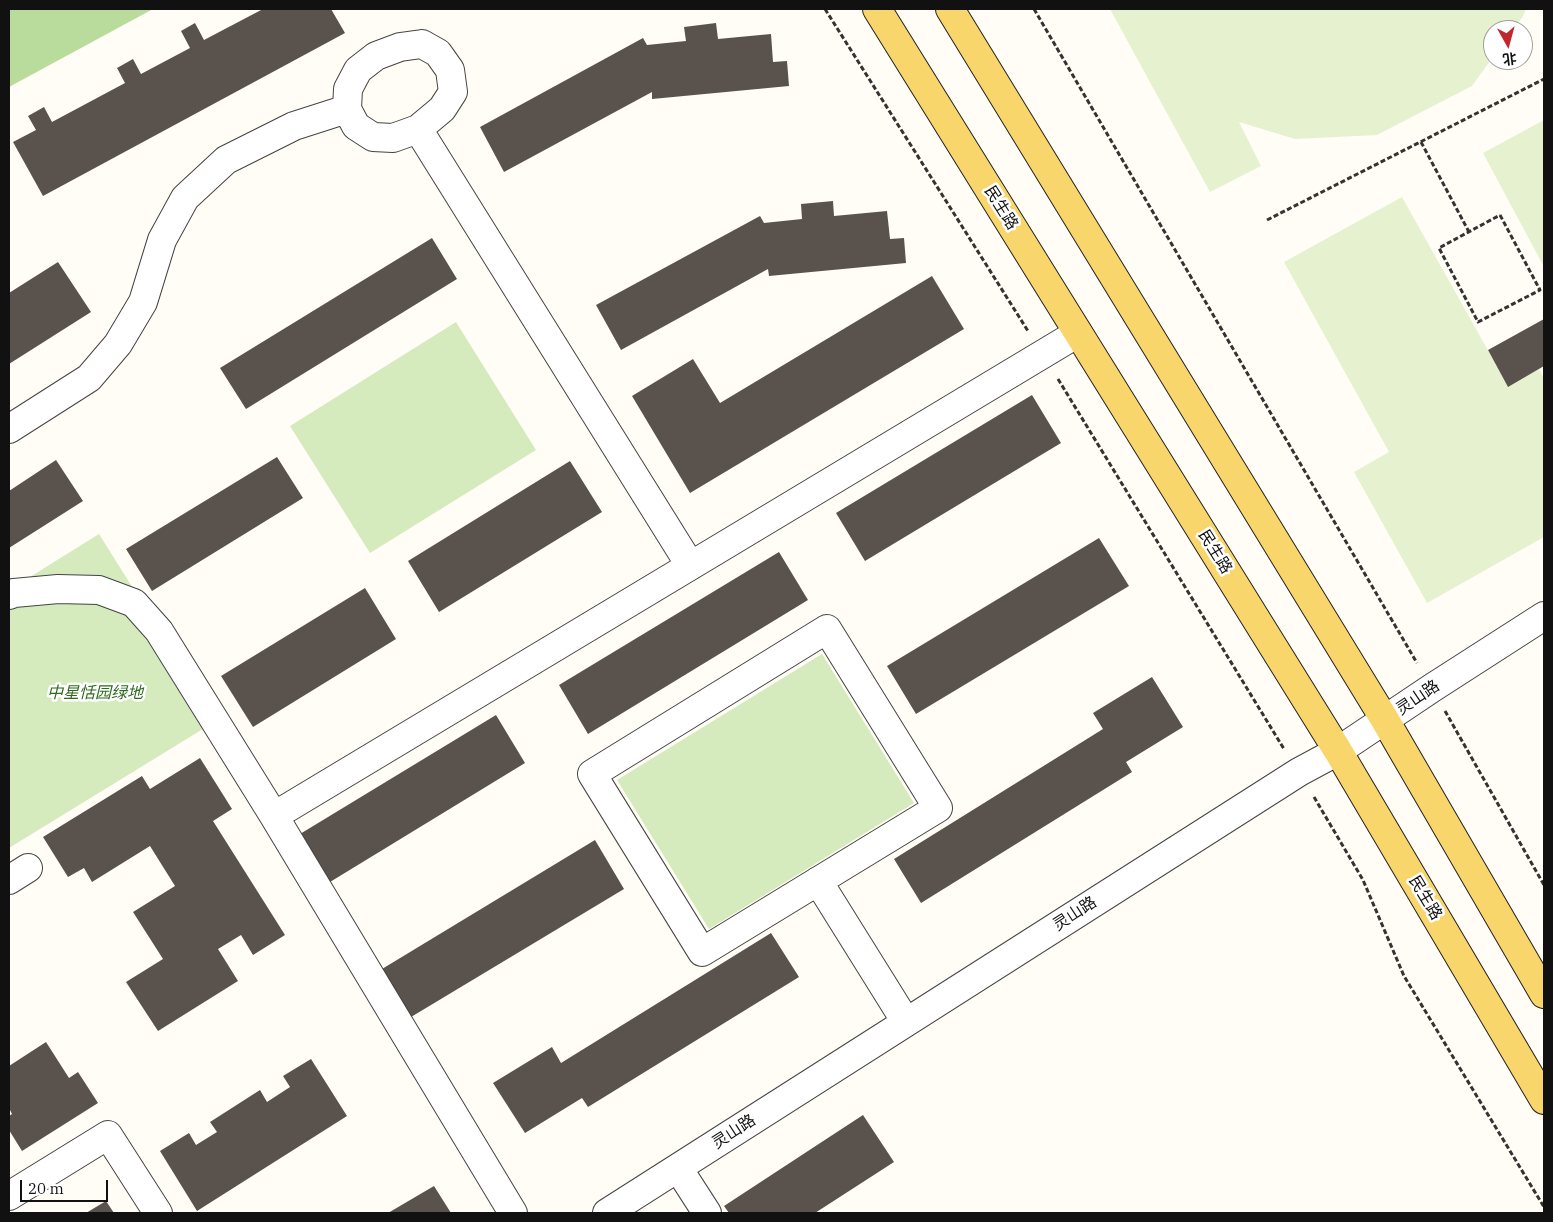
<!DOCTYPE html>
<html>
<head>
<meta charset="utf-8">
<style>
  body { margin:0 }
  #map { position:relative; width:1553px; height:1222px; overflow:hidden; background:#fffdf5; font-family:"IBM Plex Serif","Noto Sans SC",serif }
  canvas { display:block }
  .frame { position:absolute; inset:0; border:10px solid #111; pointer-events:none }
  .north { position:absolute; left:1483px; top:20px; width:50px; height:50px; box-sizing:border-box; background:#fff; border:1px solid #a0a0a0; border-radius:50%; rotate:173deg; font-size:14px; font-weight:700; line-height:20px; text-align:center; color:#111 }
  .north::after { content:''; display:block; margin:auto; width:18px; height:22px; background:#c4262e; clip-path:polygon(50% 0,100% 100%,50% 72%,0 100%) }
  .scale { position:absolute; left:20px; top:1180px; width:88px; height:22px; box-sizing:border-box; border:2px solid #111; border-top:0; padding-left:6px; font-size:15px; line-height:18px; white-space:nowrap; color:#111; -webkit-text-stroke:4px #fff; paint-order:stroke }
</style>
</head>
<body>
<div id="map">
<canvas width="1553" height="1222"></canvas>
<div class="frame"></div>
<div class="north">北</div>
<div class="scale">20 m</div>
</div>
<script>
const c = document.querySelector('canvas').getContext('2d');
c.lineJoin = 'round';
function paint(path, color) { c.fillStyle = color; c.fill(path, 'evenodd'); }
const shape = rows => new Path2D(rows.map(r => 'M' + r).join(''));
function stroke(path, color, width, dash) { c.strokeStyle = color; c.lineWidth = width; c.lineCap = dash ? 'butt' : 'round'; c.setLineDash(dash || []); c.stroke(path); }
function drawText(font, color, halo, rows, align = 'center') {
  c.font = font + ' "IBM Plex Serif","Noto Sans SC",serif'; c.lineWidth = 5; c.setLineDash([]); c.textBaseline = 'middle'; c.strokeStyle = halo; c.fillStyle = color; for (const [text, x, y, turn = 0] of rows) {
    c.save(); c.translate(x, y); c.rotate((+turn || 0) * Math.PI / 180); c.textAlign = isNaN(turn) ? turn : align; if (halo) c.strokeText(text, 0, 0); c.fillText(text, 0, 0); c.restore();
  }
}
paint(shape([
  [456,322,536,450,370,553,290,426],
  [99,534,216,721,9,848,9,590],
  [822,654,914,803,709,929,617,780]
]), '#d5ebbd');
paint(shape([
  [9,9,153,9,9,87]
]), '#b9dc9c');
paint(shape([
  [1110,9,1526,9,1523,16,1513,30,1493,30,1493,57,1472,86,1377,135,1295,139,1239,122,1261,166,1210,192],
  [1544,120,1544,267,1483,153],
  [1402,197,1508,386,1539,369,1544,378,1544,537,1427,603,1354,472,1389,452,1284,262]
]), '#e6f2cf');
paint(shape([
  [263,9,331,9,345,33,43,196,13,142,36,130,28,116,44,107,52,122,125,83,117,68,133,59,141,74,190,48,181,31,195,23,204,40],
  [716,23,718,39,771,34,773,62,787,61,789,86,652,99,652,92,504,172,480,127,643,38,647,45,686,41,684,27],
  [833,201,834,216,887,211,890,239,904,238,906,263,769,276,768,269,621,350,596,305,760,216,764,223,802,219,801,204],
  [432,238,457,279,246,409,220,368],
  [58,262,91,312,9,364,9,293],
  [932,276,964,329,690,493,632,396,693,359,720,403],
  [1544,319,1544,366,1508,387,1488,350],
  [1032,395,1061,443,865,561,836,513],
  [277,457,303,498,152,591,126,549],
  [56,460,83,501,9,548,9,491],
  [570,461,602,512,439,612,408,561],
  [1099,538,1129,586,916,714,887,666],
  [779,552,808,600,588,734,559,685],
  [365,588,396,639,253,727,221,676],
  [1152,677,1183,727,1126,762,1132,772,921,903,894,859,1103,729,1093,713],
  [496,715,525,763,330,882,300,834],
  [200,758,232,809,213,821,285,935,253,955,241,935,218,949,238,981,158,1031,126,982,163,959,133,912,175,886,150,846,92,882,84,868,68,877,43,837,142,776,150,789],
  [595,840,624,889,411,1017,382,969],
  [771,933,799,977,588,1107,582,1098,525,1133,493,1083,552,1047,561,1063],
  [46,1042,69,1078,78,1072,98,1103,22,1151,9,1130,9,1116,12,1114,9,1108,9,1066],
  [311,1059,347,1116,197,1211,160,1151,189,1133,196,1145,217,1132,210,1122,260,1090,267,1102,290,1087,283,1076],
  [863,1115,894,1162,815,1213,729,1213,724,1206],
  [434,1186,451,1213,388,1213],
  [106,1201,114,1213,86,1213]
]), '#5a524d');
const minor = shape([
  [422,44,438,53,450,70,453,92,442,109,418,129,393,138,373,137,356,126,347,109,348,89,358,70,376,56,400,47,422,44],
  [418,129,690,565],
  [9,429,89,378,118,344,143,302,162,240,185,198,226,160,294,126,347,109],
  [9,595,14,593,58,589,99,590,134,603,159,631,274,816,513,1213],
  [827,629,938,808,702,952,592,774,827,629],
  [274,816,1078,333],
  [9,880,28,868],
  [818,881,906,1022],
  [678,1168,707,1213],
  [9,1196,108,1135,158,1213],
  [607,1213,1299,772,1338,751,1432,688,1544,616]
]);
const major = shape([
  [877,9,1338,751,1544,1100],
  [950,9,1385,720,1544,994]
]);
stroke(minor, '#444', 30);
stroke(major, '#222', 30);
stroke(shape([
  [825,9,1028,331],
  [1034,9,1417,663],
  [1421,142,1469,232],
  [1500,215,1540,290,1478,322,1439,248,1500,215],
  [1267,220,1544,79],
  [1058,379,1284,749],
  [1445,711,1544,885],
  [1314,797,1363,880,1404,976,1544,1207]
]), '#333', 3, [5, 2.5]);
stroke(minor, '#fff', 28);
stroke(major, '#f9d66b', 28);
drawText('16px', '#111', '#fff', [
  ["民生路",1001,208,58],
  ["民生路",1215,552,58],
  ["灵山路",1418,698,-34],
  ["民生路",1425,898,59],
  ["灵山路",1075,914,-33],
  ["灵山路",734,1132,-33]
]);
drawText('italic 16px', '#2f6b1f', '#fff', [
  ["中星恬园绿地",95,693]
]);
</script>
</body>
</html>
